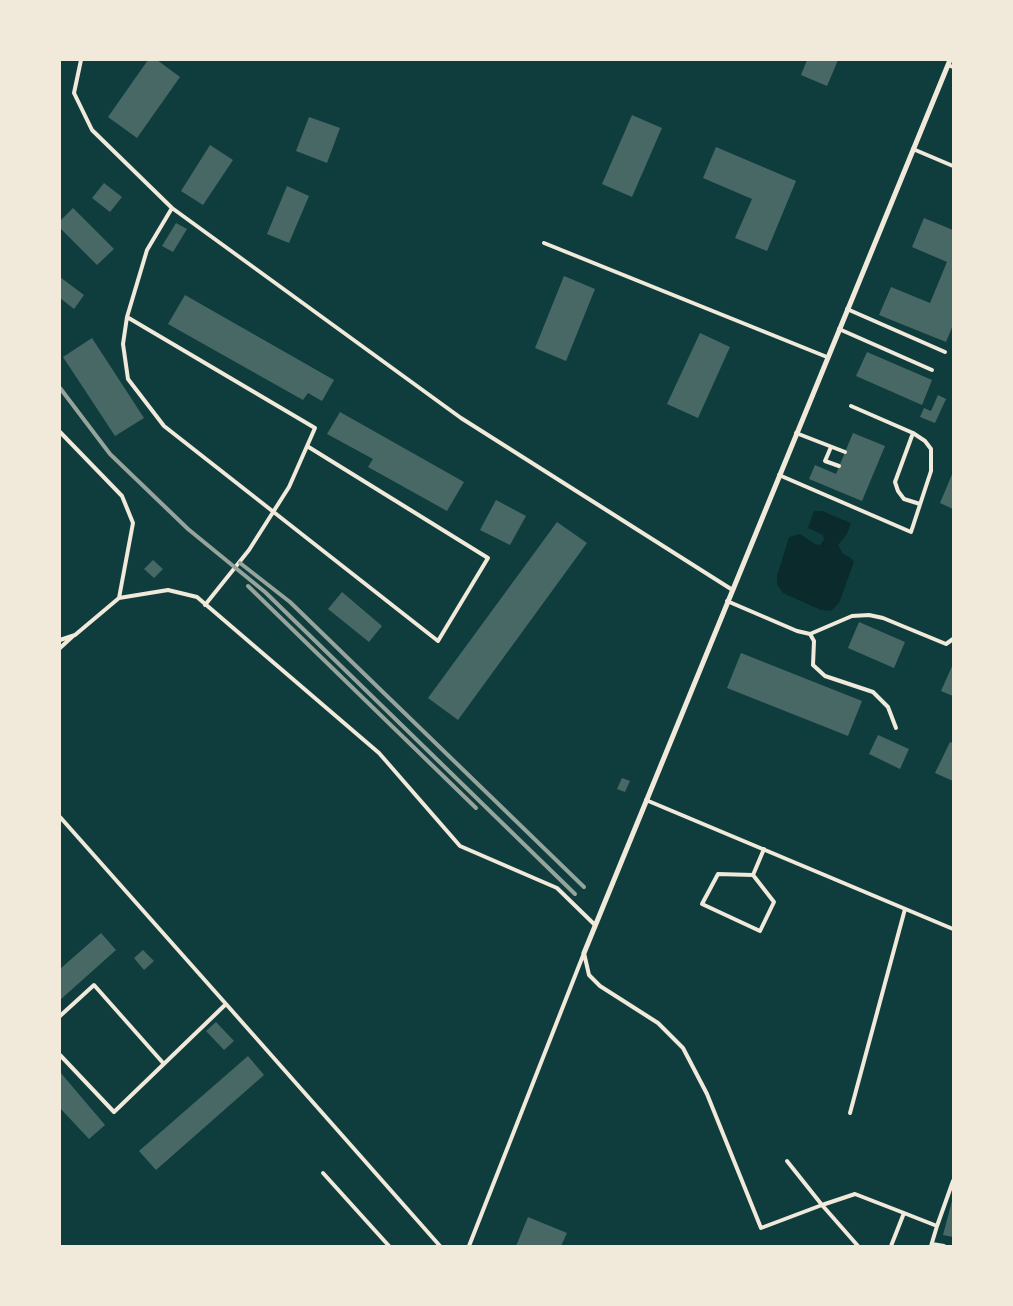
<!DOCTYPE html>
<html>
<head>
<meta charset="utf-8">
<style>
  body { margin:0 }
  #map { position:relative; width:1013px; height:1306px; overflow:hidden; background:#0f3d3e; font-family:Mulish,sans-serif }
  canvas { display:block }
  .frame { position:absolute; inset:0; border:61px solid #f1e9da; pointer-events:none }
</style>
</head>
<body>
<div id="map">
<canvas width="1013" height="1306"></canvas>
<div class="frame"></div>
</div>
<script>
const c = document.querySelector('canvas').getContext('2d');
c.lineJoin = 'round';
function paint(path, color) { c.fillStyle = color; c.fill(path, 'evenodd'); }
const shape = rows => new Path2D(rows.map(r => 'M' + r).join(''));
function stroke(path, color, width, dash) { c.strokeStyle = color; c.lineWidth = width; c.lineCap = dash ? 'butt' : 'round'; c.setLineDash(dash || []); c.stroke(path); }
paint(shape([
  [814,511,822,511,851,523,847,534,838,545,843,554,851,558,854,562,839,603,831,611,821,610,783,593,777,584,777,576,789,537,800,534,815,544,820,545,824,540,823,535,808,528]
]), '#0a2a2b');
paint(shape([
  [148,60,157,60,180,77,137,138,108,117],
  [807,60,838,60,827,86,801,75],
  [632,115,662,128,632,197,602,184],
  [309,117,340,128,327,163,296,151],
  [210,145,233,160,203,205,181,191],
  [716,147,796,181,767,251,735,238,752,199,703,178],
  [104,183,122,197,110,212,92,198],
  [287,186,309,196,289,243,267,234],
  [73,208,114,249,97,265,60,228,60,221],
  [924,218,953,230,953,325,946,342,879,315,891,287,930,303,947,262,912,247],
  [176,223,187,229,173,252,162,246],
  [564,276,595,289,566,361,535,348],
  [60,277,84,295,74,309,60,298],
  [185,295,334,380,322,401,308,393,303,400,168,324],
  [700,333,730,347,698,418,667,404],
  [92,338,144,418,115,436,63,357],
  [867,352,932,380,922,405,856,376],
  [938,395,946,399,935,423,920,417,924,408,931,411],
  [340,412,464,482,447,511,368,467,373,459,327,434],
  [853,433,885,446,862,501,809,479,815,465,836,474],
  [953,472,953,509,940,503],
  [496,500,526,516,510,545,480,530],
  [557,522,587,543,458,720,428,698],
  [153,560,163,569,154,578,144,569],
  [342,592,382,626,369,642,328,609],
  [859,622,905,642,894,668,848,648],
  [741,653,862,701,848,736,727,688],
  [953,664,953,696,941,691],
  [878,735,909,749,900,769,869,754],
  [950,742,953,743,953,781,935,773],
  [622,778,630,781,625,792,617,789],
  [101,933,116,950,60,1000,60,969],
  [143,950,154,961,144,970,134,958],
  [216,1022,234,1041,224,1050,206,1031],
  [248,1056,264,1075,156,1170,139,1151],
  [60,1072,105,1125,89,1139,60,1108],
  [952,1201,953,1201,953,1237,943,1235],
  [528,1217,567,1233,561,1246,516,1246]
]), '#486865');
stroke(shape([
  [81,60,74,93,92,130,172,208,461,418,731,589],
  [948,65,953,67],
  [913,149,953,166],
  [172,208,147,250,127,317,315,428,289,487,249,550,205,605],
  [544,243,827,357],
  [847,309,945,352],
  [127,317,123,344,128,379,164,426,438,641,488,558,307,446],
  [839,329,932,370],
  [60,432,122,496,133,523,119,598],
  [796,433,845,452],
  [913,433,895,482,898,491,904,499,920,504],
  [831,447,825,461,839,466],
  [779,475,911,532,931,471,931,449,925,441,913,433,851,406],
  [727,601,797,631,810,634,852,616,869,615,883,618,946,644,953,639],
  [810,634,814,641,813,665,825,676,873,692,888,707,896,728],
  [60,640,75,635,119,598,168,590,197,597,379,753,460,846,557,888,595,925],
  [60,648,73,636],
  [646,800,953,929],
  [60,817,226,1004],
  [753,875,774,902,760,931,702,904,718,874,753,875,764,849],
  [584,953,589,975,600,986,658,1023,683,1048,707,1094,761,1228,822,1205,858,1246],
  [60,1016,94,985,164,1064],
  [60,1055,114,1112,226,1004,440,1246],
  [850,1113,905,909],
  [787,1161,822,1205,855,1194,904,1213],
  [323,1173,389,1246],
  [937,1226,953,1181],
  [932,1244,944,1246],
  [469,1246,584,953],
  [891,1246,904,1213,937,1226,931,1246]
]), '#f1e9da', 4);
stroke(shape([
  [584,953,950,60]
]), '#f1e9da', 5);
stroke(shape([
  [60,388,110,454,188,529,265,592,575,894],
  [240,563,290,602,584,887],
  [248,586,476,808]
]), '#97a49c', 4);
</script>
</body>
</html>
